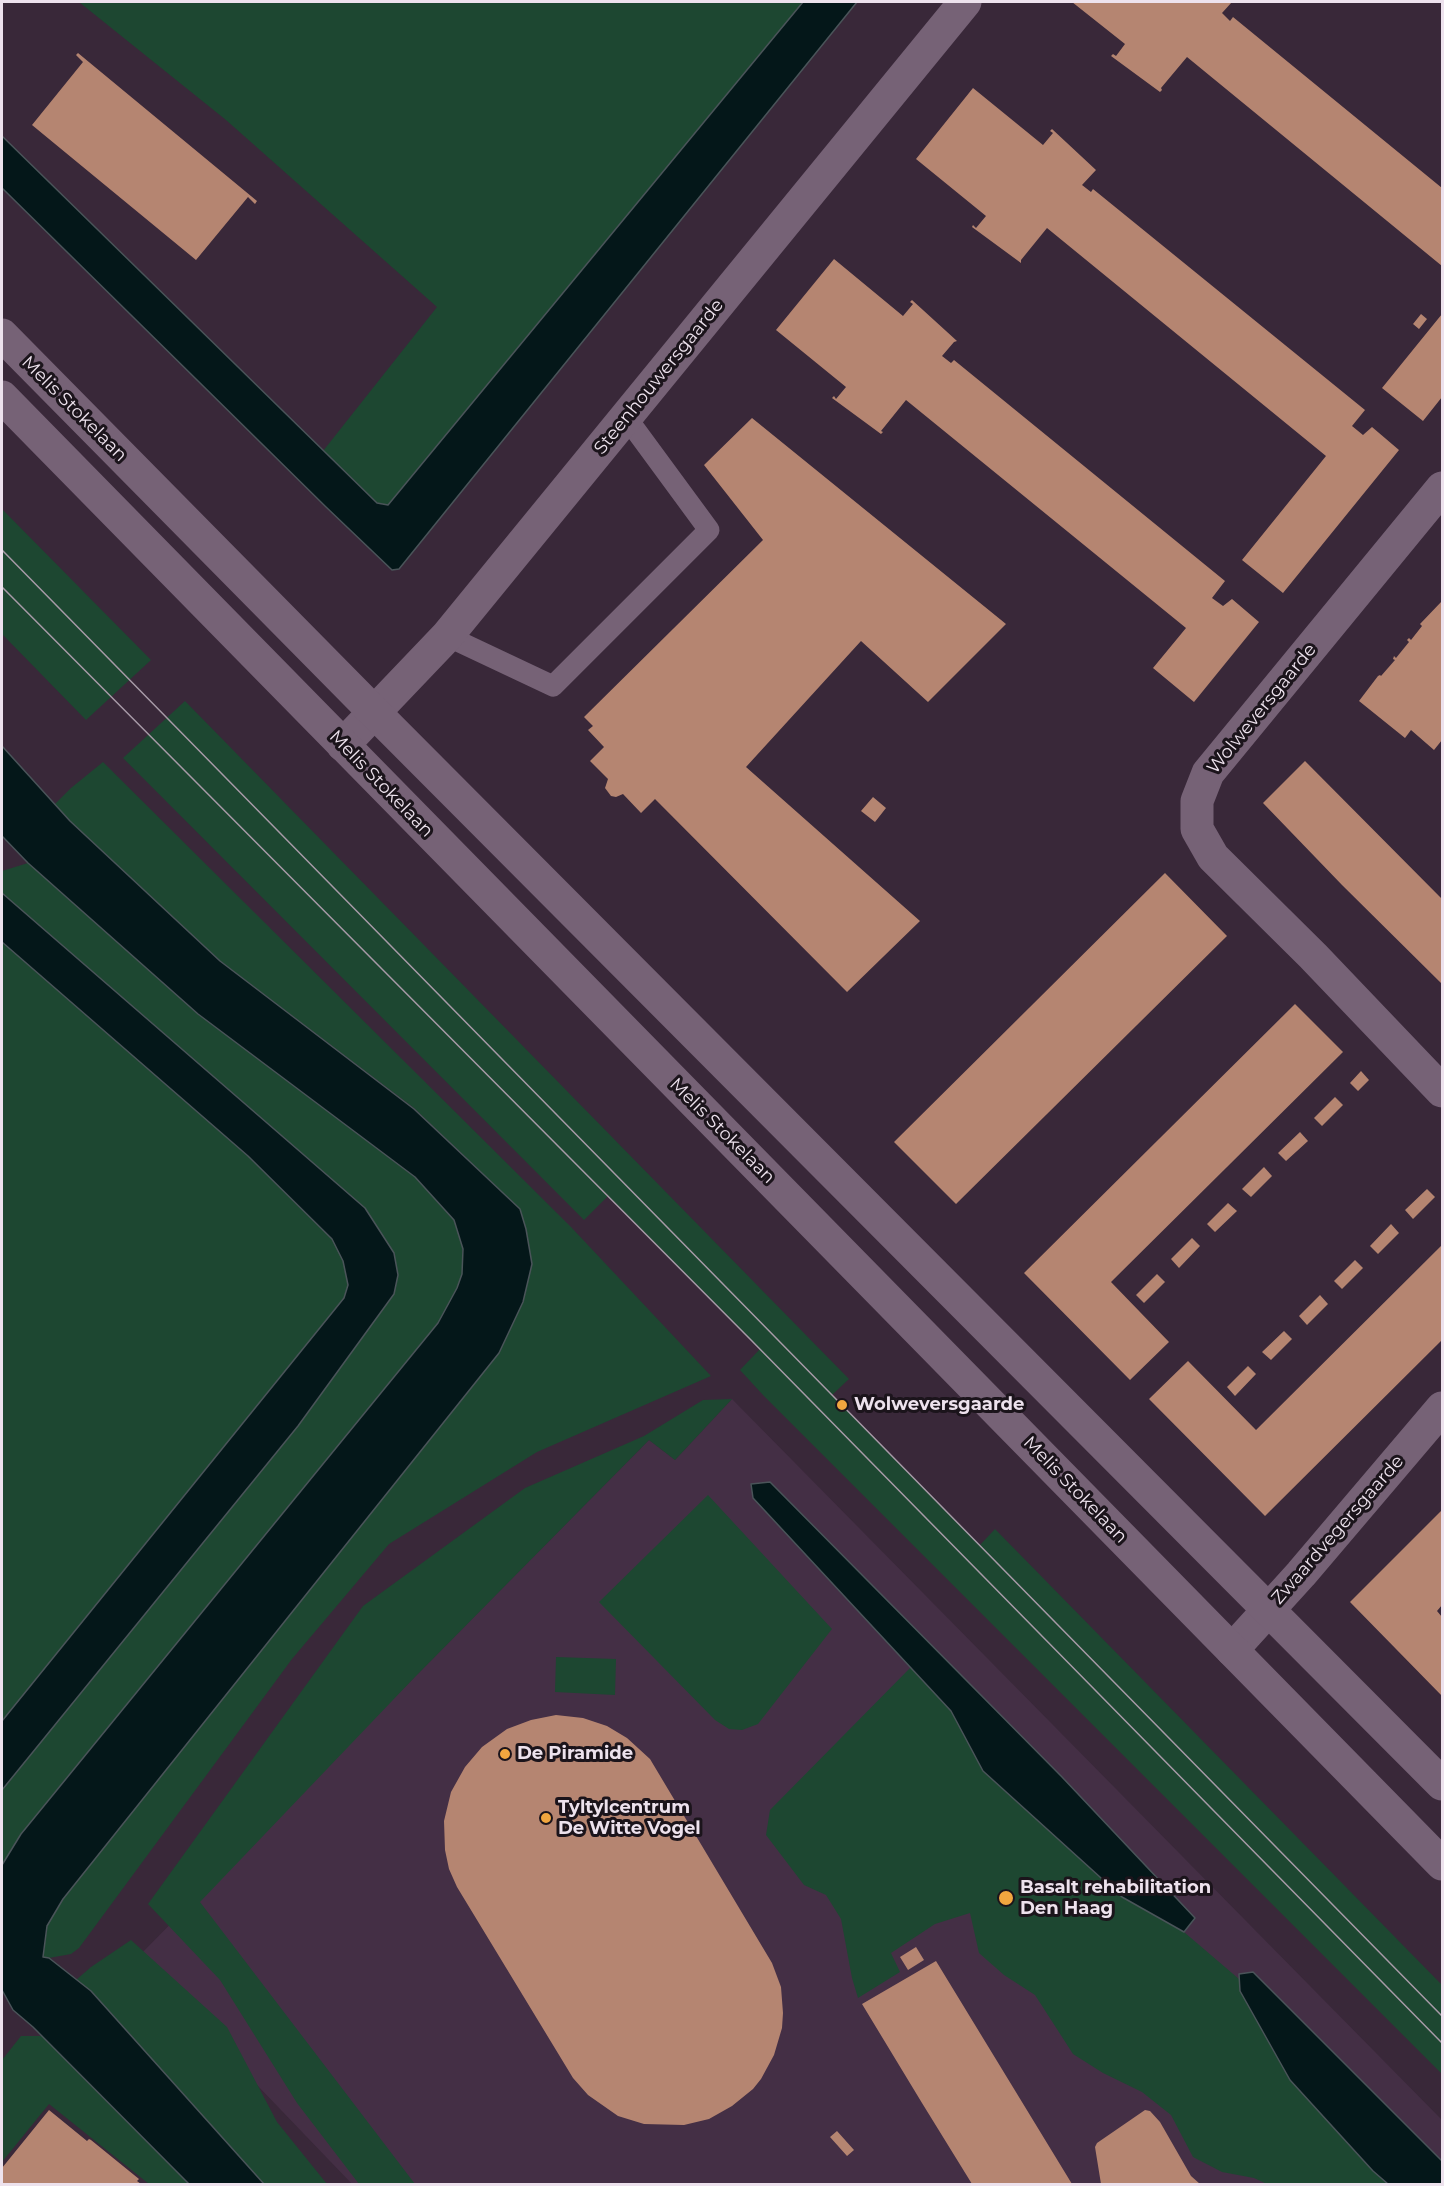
<!DOCTYPE html>
<style>
body{margin:0}
#map{position:relative;width:1444px;height:2186px;overflow:hidden;background:#392839;font-family:Montserrat,sans-serif}
canvas{display:block}
.frame{position:absolute;inset:0;border:3px solid #ede2ed;pointer-events:none}
</style>
<div id="map">
<canvas width="1444" height="2186"></canvas>
<div class="frame"></div>
</div>
<script>
const c = document.querySelector('canvas').getContext('2d');
c.lineJoin = 'round';
function fillPath(path, color) { c.fillStyle = color; c.fill(path, 'evenodd'); }
const toPath = rows => new Path2D(rows.map(r => 'M' + r).join(''));
function strokePath(path, color, width, dash) { c.strokeStyle = color; c.lineWidth = width; c.lineCap = dash ? 'butt' : 'round'; c.setLineDash(dash || []); c.stroke(path); }
function drawText(font, color, halo, rows, align = 'center') {
  c.font = font + ' Montserrat,sans-serif'; c.lineWidth = 6; c.setLineDash([]); c.textBaseline = 'middle'; c.strokeStyle = halo; c.fillStyle = color; for (const [text, x, y, turn = 0] of rows) {
    c.save(); c.translate(x, y); c.rotate((+turn || 0) * Math.PI / 180); c.textAlign = isNaN(turn) ? turn : align; if (halo) c.strokeText(text, 0, 0); c.fillText(text, 0, 0); c.restore();
  }
}
const built = toPath([
 [732,1399,1442,2120,1442,2184,352,2184,233,2060,126,1969,649,1440,675,1460]
]);
const green = toPath([
 [79,2,803,2,388,505,377,503,323,451,437,307,226,120],
 [2,509,151,660,86,720,2,634],
 [185,701,849,1379,832,1395,980,1545,995,1529,1442,1985,1442,2074,763,1395,740,1370,760,1349,608,1196,584,1220,123,758],
 [103,762,571,1227,711,1376,537,1452,389,1544,292,1659,79,1948,71,1954,49,1958,43,1957,47,1926,63,1899,532,1264,520,1209,414,1108,220,961,70,821,55,804,71,788],
 [28,863,198,1014,415,1177,454,1220,463,1249,462,1274,457,1288,438,1323,21,1834,2,1865,2,1790,298,1426,394,1294,365,1208,2,893,2,871],
 [2,942,248,1156,332,1239,343,1261,348,1285,344,1298,2,1721],
 [732,1399,675,1460,649,1440,413,1679,200,1902,415,2184,359,2184,297,2103,220,1980,148,1904,363,1606,525,1488,644,1436,703,1400],
 [708,1495,832,1629,758,1724,742,1730,729,1729,715,1720,599,1602],
 [556,1657,616,1659,615,1695,555,1692],
 [911,1667,952,1711,983,1771,1122,1897,1184,1932,1239,1979,1240,1991,1373,2171,1388,2184,1267,2184,1254,2178,1222,2172,1193,2157,1171,2115,1142,2092,1103,2073,1073,2054,1035,1995,1004,1975,979,1953,970,1913,935,1924,891,1953,900,1972,858,1998,852,1978,841,1919,826,1895,804,1885,766,1835,770,1810],
 [131,1940,227,2027,277,2122,327,2184,264,2184,91,1991,76,1980,91,1967],
 [21,2036,42,2036,189,2184,149,2184,49,2104,2,2162,2,2060]
]);
const water = toPath([
 [803,2,857,2,399,569,392,570,326,507,2,188,2,136,377,503,388,505,803,2],
 [2,746,70,821,220,961,414,1109,520,1209,526,1229,532,1264,523,1302,499,1353,63,1899,47,1926,43,1957,49,1958,91,1991,264,2184,189,2184,33,2027,13,2010,2,1990,2,1865,21,1834,438,1323,457,1288,462,1274,463,1249,454,1220,415,1177,198,1014,28,863,2,836,2,746],
 [2,893,365,1208,394,1253,398,1275,394,1294,298,1426,2,1790,2,1721,344,1298,348,1285,343,1261,332,1239,248,1156,2,942,2,893],
 [770,1482,1062,1777,1195,1918,1184,1932,1122,1897,983,1771,951,1711,753,1498,751,1484,770,1482],
 [1253,1972,1442,2161,1442,2184,1388,2184,1373,2171,1290,2080,1240,1991,1239,1974,1253,1972]
]);
const building = toPath([
 [1072,2,1232,2,1222,13,1230,21,1233,17,1442,188,1442,266,1187,57,1161,88,1162,90,1160,92,1111,56,1113,54,1116,56,1125,44],
 [78,53,257,201,255,204,248,197,196,260,32,125,83,62,76,55],
 [973,88,1043,145,1053,133,1050,131,1052,129,1096,170,1082,185,1091,192,1093,189,1365,410,1352,426,1363,435,1372,427,1399,450,1283,593,1242,560,1326,456,1047,228,1021,260,1021,263,972,227,973,225,976,228,986,216,916,159],
 [834,259,903,316,913,304,910,302,912,300,957,341,954,342,942,356,951,363,954,360,1225,581,1212,598,1223,606,1232,599,1259,622,1194,702,1153,668,1186,628,906,400,881,431,883,432,881,434,832,398,834,396,836,399,846,387,776,330],
 [1421,314,1427,319,1419,329,1413,324],
 [1442,314,1442,397,1423,421,1382,388],
 [752,418,1006,624,928,702,861,641,746,767,920,921,847,992,655,799,641,813,623,794,616,797,611,796,605,788,608,779,590,761,604,747,588,730,593,726,584,717,763,540,704,465],
 [1442,601,1442,740,1434,750,1411,730,1405,738,1359,701,1378,676,1380,675,1381,676,1395,660,1393,659,1394,656,1396,658,1409,642,1407,640,1409,638,1411,640,1422,626,1420,624],
 [1305,761,1442,899,1442,984,1342,885,1263,803],
 [873,797,886,808,875,822,861,811],
 [1165,873,1227,936,956,1204,894,1142],
 [1295,1004,1343,1052,1111,1282,1169,1342,1130,1380,1024,1273],
 [1361,1071,1369,1080,1358,1091,1350,1083],
 [1335,1097,1343,1105,1322,1126,1314,1118],
 [1300,1132,1308,1141,1286,1161,1278,1153],
 [1264,1167,1272,1176,1251,1197,1242,1189],
 [1427,1189,1435,1197,1413,1219,1405,1210],
 [1228,1203,1237,1211,1215,1232,1207,1224],
 [1391,1224,1399,1233,1378,1254,1370,1246],
 [1192,1238,1200,1246,1179,1268,1171,1259],
 [1442,1245,1442,1340,1265,1516,1149,1399,1188,1361,1256,1430],
 [1355,1260,1363,1268,1342,1289,1334,1281],
 [1157,1274,1165,1282,1144,1303,1136,1295],
 [1320,1295,1328,1304,1307,1325,1299,1316],
 [1284,1331,1292,1339,1271,1360,1262,1352],
 [1248,1366,1256,1374,1235,1396,1227,1387],
 [1442,1510,1442,1605,1437,1611,1442,1617,1442,1696,1350,1602],
 [556,1715,583,1718,607,1726,627,1738,650,1759,772,1963,781,1987,783,2013,782,2028,774,2055,761,2079,753,2089,732,2106,709,2119,684,2125,644,2124,618,2116,588,2095,573,2078,457,1887,449,1869,445,1850,444,1821,451,1792,465,1767,482,1747,507,1729,531,1720],
 [916,1947,924,1960,908,1970,900,1957],
 [936,1961,1072,2184,972,2184,922,2103,862,2004],
 [49,2110,87,2141,89,2139,91,2140,139,2179,137,2181,141,2184,2,2184,2,2168],
 [1145,2110,1150,2111,1160,2122,1191,2176,1200,2184,1101,2184,1095,2147,1097,2143],
 [837,2131,854,2150,847,2156,830,2137]
]);
const service = toPath([
 [447,636,553,686,709,530,626,417]
]);
const minor = toPath([
 [1442,488,1208,773,1197,801,1197,829,1213,857,1313,956,1442,1091],
 [343,745,447,636,965,2],
 [1232,1650,1301,1574,1442,1408]
]);
const tertiary = toPath([
 [2,335,374,712,1442,1784],
 [2,397,1442,1864]
]);
const tram = toPath([
 [2,550,1442,2016],
 [2,587,751,1340,1442,2043]
]);
const markers = [
 [842,1405,6,"#f1a63f"],
 [505,1754,6,"#f1a63f"],
 [546,1818,6,"#f1a63f"],
 [1006,1898,8,"#f1a63f"]
];
const streetNames = [
 ["Steenhouwersgaarde",659,377,-51],
 ["Melis Stokelaan",74,409,45],
 ["Wolweversgaarde",1262,709,-51],
 ["Melis Stokelaan",381,784,46],
 ["Melis Stokelaan",722,1131,45],
 ["Melis Stokelaan",1075,1490,46],
 ["Zwaardvegersgaarde",1338,1530,-49]
];
const poiNames = [
 ["Wolweversgaarde",854,1405],
 ["De Piramide",517,1754],
 ["Tyltylcentrum",558,1808],
 ["De Witte Vogel",558,1829],
 ["Basalt rehabilitation",1020,1888],
 ["Den Haag",1020,1909]
];
fillPath(built, '#442f45');
fillPath(green, '#1d4731');
fillPath(water, '#041719');
strokePath(water, '#4a5459', 1.5);
fillPath(building, '#b58571');
strokePath(service, '#766276', 21);
strokePath(minor, '#766276', 33);
strokePath(tertiary, '#766276', 33);
strokePath(tram, '#a79aa7', 1.5);
for (const [x, y, r, color] of markers) { const dot = new Path2D(); dot.arc(x, y, r, 0, 2 * Math.PI); c.fillStyle = color; c.fill(dot); strokePath(dot, '#1b141b', 2); }
drawText('18px', '#ede2ed', '#1b141b', streetNames);
drawText('bold 18px', '#ede2ed', '#1b141b', poiNames, 'left');
</script>
